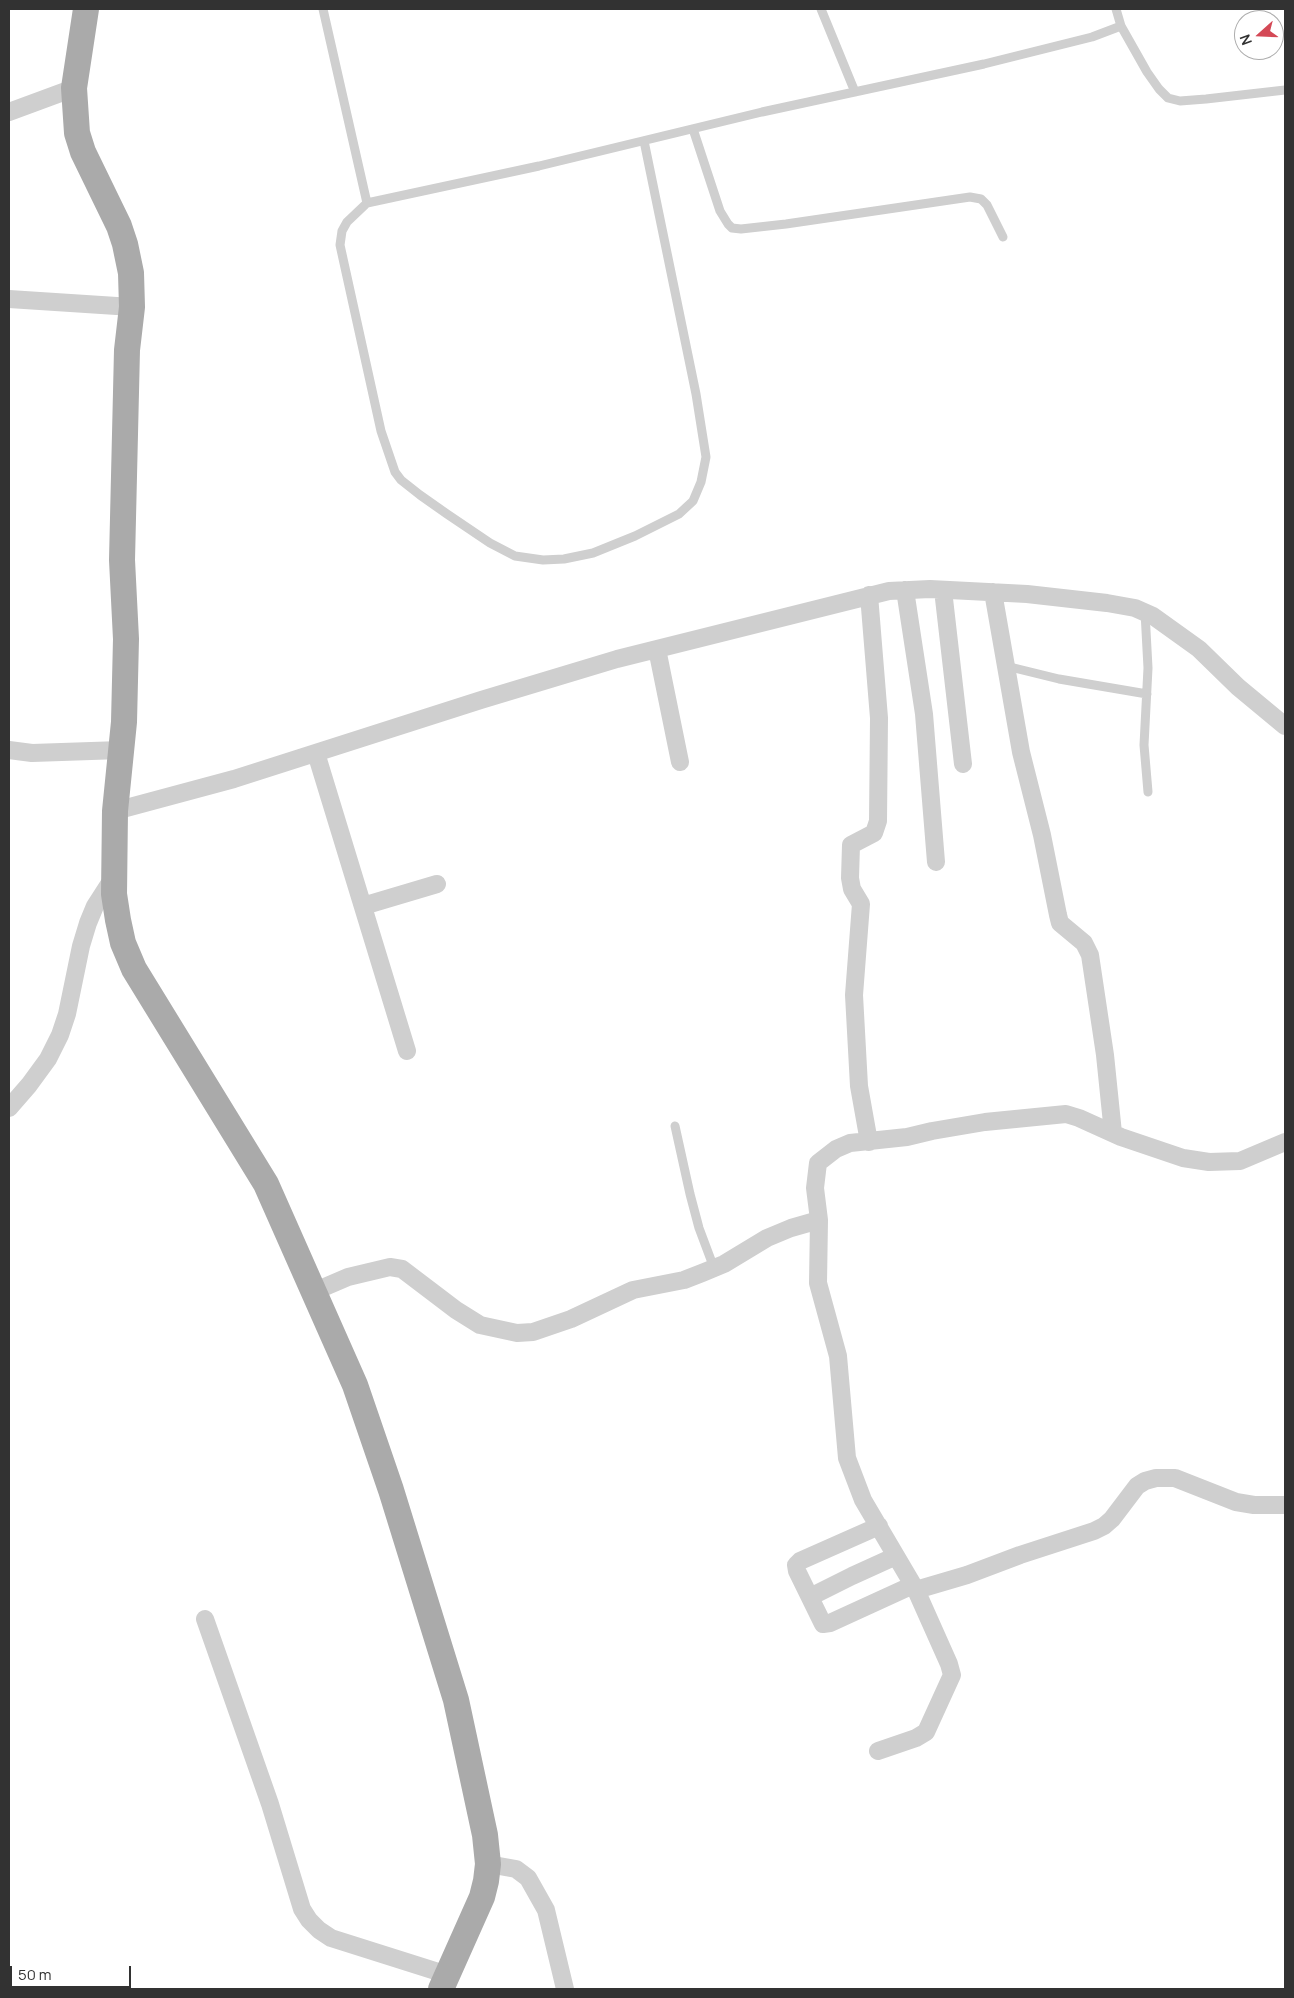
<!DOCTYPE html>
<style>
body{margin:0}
#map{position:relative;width:1294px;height:1998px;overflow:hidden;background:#fff;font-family:Manrope,sans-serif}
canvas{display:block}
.frame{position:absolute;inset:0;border:10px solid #323232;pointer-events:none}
.north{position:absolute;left:1234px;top:10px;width:50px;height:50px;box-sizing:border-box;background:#fff;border:1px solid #adadad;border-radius:50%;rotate:250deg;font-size:14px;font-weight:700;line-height:20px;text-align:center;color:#323232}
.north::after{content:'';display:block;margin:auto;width:18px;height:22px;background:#d44956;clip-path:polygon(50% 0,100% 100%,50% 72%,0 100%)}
.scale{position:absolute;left:10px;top:1966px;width:121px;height:22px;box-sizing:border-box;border:2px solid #323232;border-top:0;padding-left:6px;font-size:15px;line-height:18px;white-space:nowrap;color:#323232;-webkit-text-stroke:4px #fff;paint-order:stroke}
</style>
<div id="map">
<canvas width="1294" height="1998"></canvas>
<div class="frame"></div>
<div class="north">N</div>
<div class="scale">50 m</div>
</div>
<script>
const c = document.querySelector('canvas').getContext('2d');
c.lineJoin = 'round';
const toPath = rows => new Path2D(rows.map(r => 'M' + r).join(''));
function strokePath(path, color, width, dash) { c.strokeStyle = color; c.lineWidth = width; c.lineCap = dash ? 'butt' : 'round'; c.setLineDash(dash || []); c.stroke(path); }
const service = toPath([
 [323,9,367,203,539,166,762,112,984,64,1092,37,1121,26,1116,9],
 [821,9,855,92],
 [1121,26,1147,72,1159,89,1168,98,1180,101,1206,99,1285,90],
 [693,129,720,211,728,224,732,228,741,229,786,224,970,197,981,199,987,205,1003,237],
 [367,203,347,222,342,231,340,245,381,431,395,472,401,480,420,495,447,514,490,543,515,556,543,560,564,559,593,553,635,536,679,514,693,501,701,482,706,457,696,394,644,141],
 [1145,612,1148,668,1144,745,1148,792],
 [1006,666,1059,679,1147,694],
 [675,1126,690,1194,699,1228,714,1268]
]);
const minor = toPath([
 [9,112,74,88],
 [9,299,132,307],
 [905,590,924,714,936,862],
 [943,590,963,764],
 [993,592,1021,752,1042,835,1058,915,1060,923,1084,943,1090,955,1105,1055,1113,1133],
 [657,649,680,762],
 [9,750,32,753,121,750],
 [316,753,407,1051],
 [115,811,234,779,481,700,617,659,889,591,930,589,1027,594,1107,603,1135,608,1153,616,1199,649,1238,687,1285,726],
 [363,906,437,884],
 [9,1108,29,1085,48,1059,60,1035,67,1014,81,946,88,923,95,906,113,878],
 [869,1142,859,1086,854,995,861,904,852,889,850,878,851,845,874,833,878,821,879,718,869,595],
 [819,1220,818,1283,838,1356,847,1458,863,1500,916,1590,967,1575,1020,1555,1094,1531,1104,1526,1112,1519,1137,1486,1145,1481,1156,1478,1175,1478,1236,1502,1254,1505,1285,1505],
 [313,1292,348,1277,390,1267,402,1269,456,1310,480,1325,517,1333,533,1332,571,1319,633,1290,684,1280,702,1273,724,1264,767,1238,791,1228,819,1220,815,1188,818,1163,836,1149,850,1143,907,1137,932,1131,985,1122,1066,1114,1079,1118,1121,1137,1183,1158,1209,1162,1240,1161,1285,1142],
 [879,1526,800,1561,796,1565,797,1571,822,1622,823,1624,830,1623,913,1585],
 [810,1597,852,1576,896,1556],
 [205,1619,270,1804,302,1909,309,1920,319,1930,331,1938,448,1975],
 [878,1751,916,1738,926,1732,952,1675,949,1664,916,1590],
 [488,1864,516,1869,528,1878,546,1910,565,1989]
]);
const primary = toPath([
 [86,9,74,88,77,133,83,152,119,226,125,244,131,273,132,307,127,350,122,560,126,639,124,722,115,811,114,894,118,920,123,943,134,969,266,1184,355,1385,391,1490,456,1700,485,1835,488,1864,486,1881,482,1897,441,1989]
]);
strokePath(service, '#cfcfcf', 9);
strokePath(minor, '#cfcfcf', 18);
strokePath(primary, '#aaa', 26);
</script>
